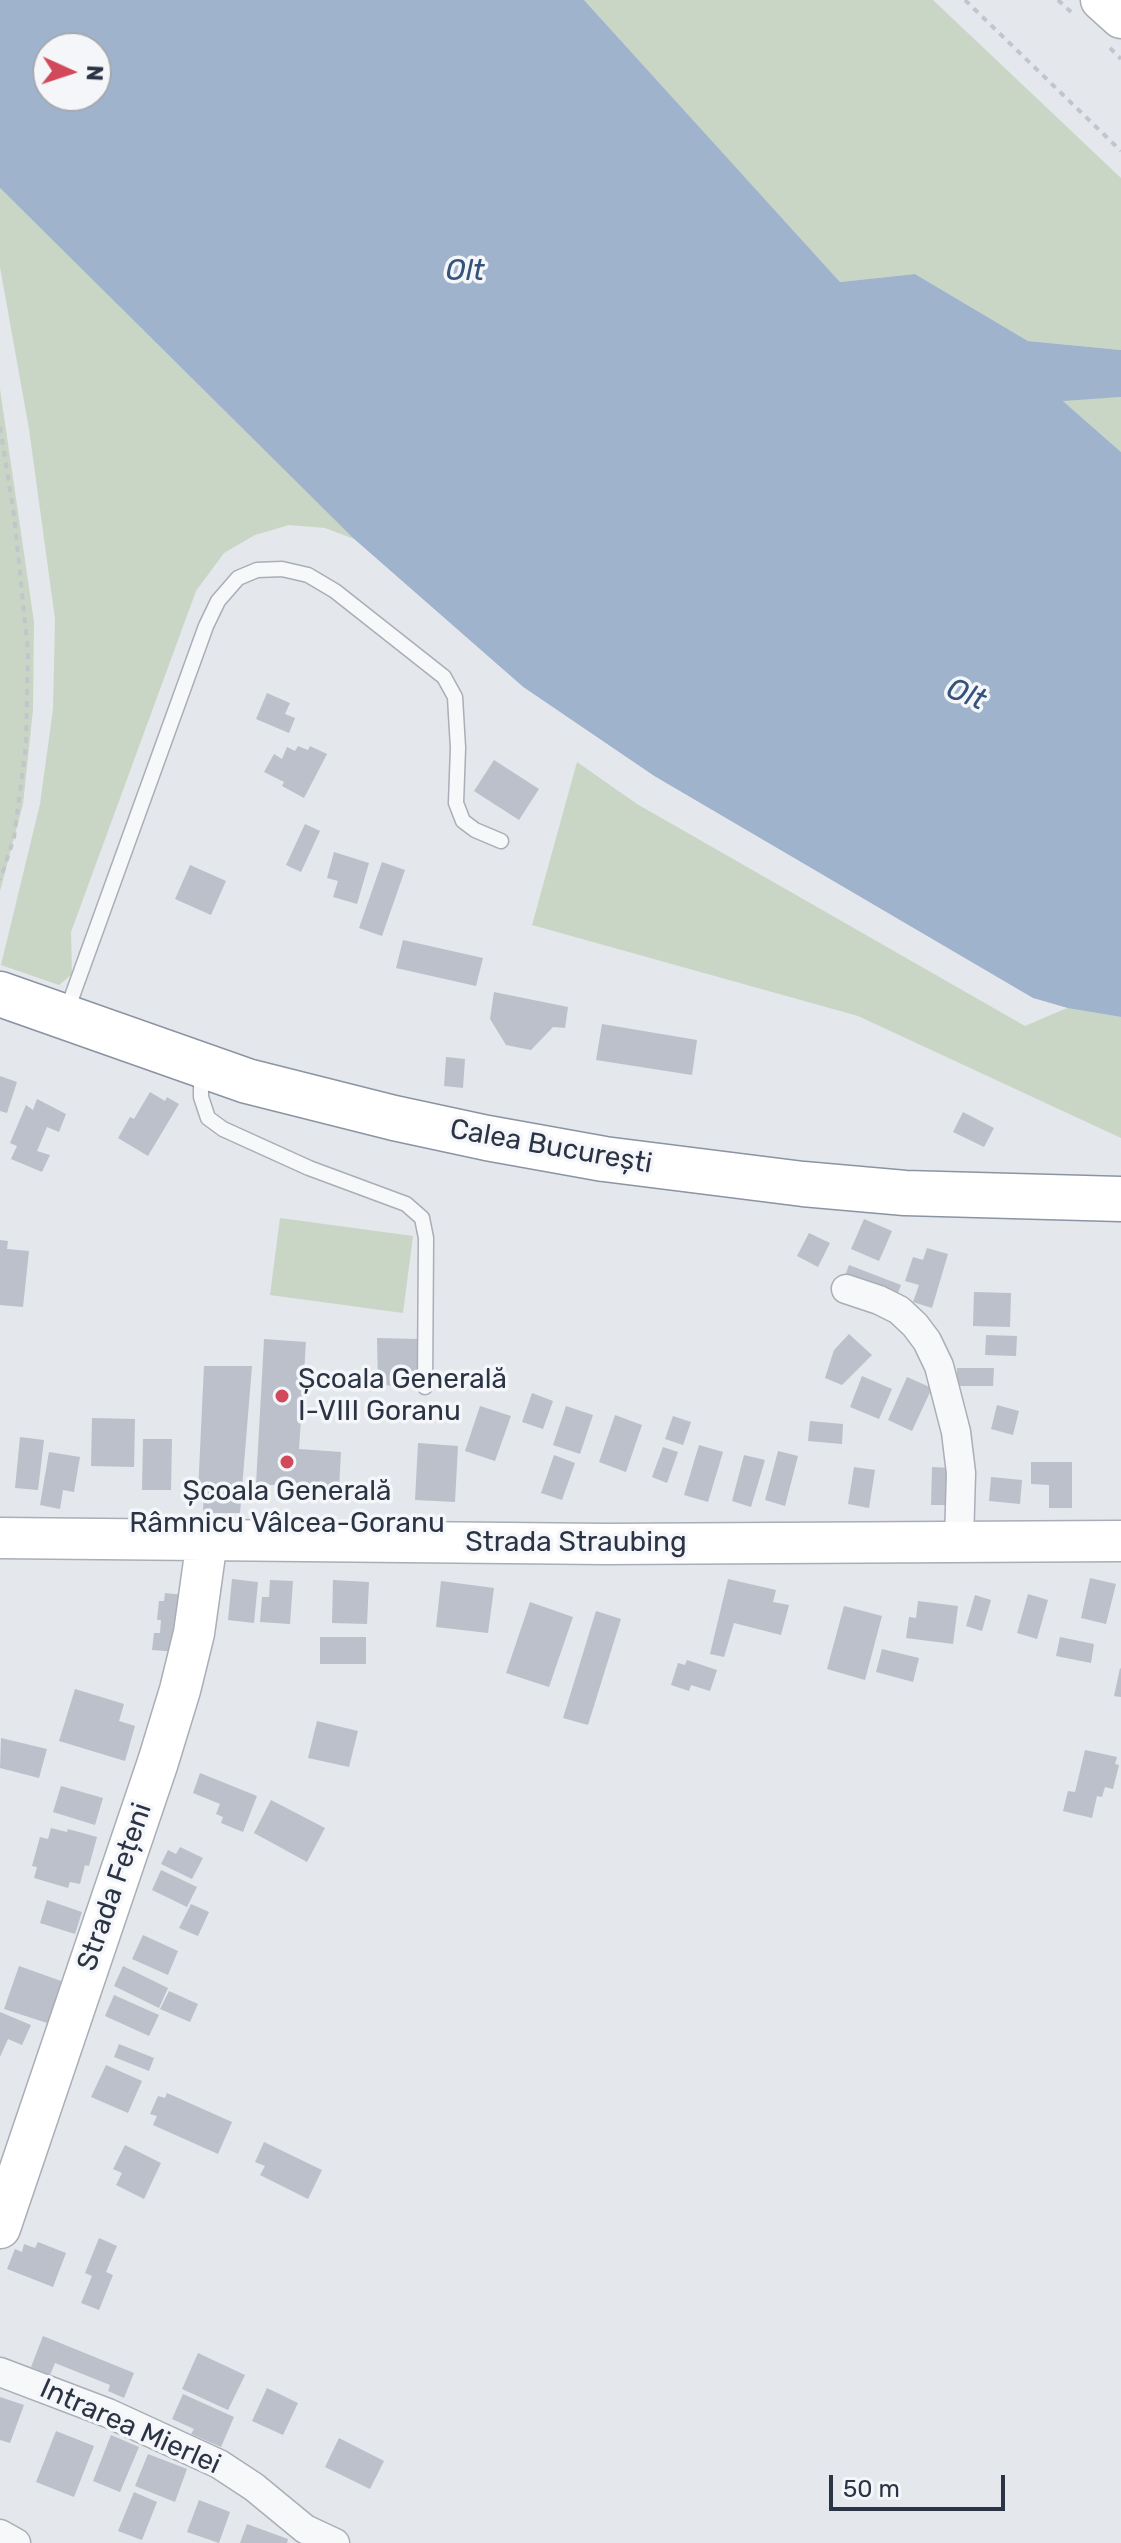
<!DOCTYPE html>
<meta charset="utf-8">
<style>
body{margin:0}
#map{position:relative;width:1121px;height:2543px;overflow:hidden;background:#e4e7ec;font-family:Rubik,sans-serif}
canvas{display:block}
.north{position:absolute;left:32px;top:32px;width:80px;height:80px;box-sizing:border-box;background:#f4f6f9;border:2px solid #a4a8b1;border-radius:50%;rotate:93deg;font-size:22px;font-weight:700;line-height:32px;text-align:center;color:#2b3445}
.north::after{content:'';display:block;margin:auto;width:28px;height:36px;background:#d1495b;clip-path:polygon(50% 0,100% 100%,50% 72%,0 100%)}
.scale{position:absolute;left:829px;top:2475px;width:176px;height:36px;box-sizing:border-box;border:4px solid #2b3445;border-top:0;padding-left:10px;font-size:24px;line-height:28px;white-space:nowrap;color:#2b3445;-webkit-text-stroke:6px #f4f6f9;paint-order:stroke}
</style>
<div id="map">
<canvas width="1121" height="2543"></canvas>
<div class="north">N</div>
<div class="scale">50 m</div>
</div>
<script>
const c = document.querySelector('canvas').getContext('2d');
c.lineJoin = 'round';
function fillPath(path, color) { c.fillStyle = color; c.fill(path, 'evenodd'); }
const toPath = rows => new Path2D(rows.map(r => 'M' + r).join(''));
function strokePath(path, color, width, dash) { c.strokeStyle = color; c.lineWidth = width; c.lineCap = dash ? 'butt' : 'round'; c.setLineDash(dash || []); c.stroke(path); }
function drawText(font, color, halo, rows, align = 'center') {
  c.font = font + ' Rubik,sans-serif'; c.lineWidth = 7; c.setLineDash([]); c.textBaseline = 'middle'; c.strokeStyle = halo; c.fillStyle = color; for (const [text, x, y, turn = 0] of rows) {
    c.save(); c.translate(x, y); c.rotate((+turn || 0) * Math.PI / 180); c.textAlign = isNaN(turn) ? turn : align; if (halo) c.strokeText(text, 0, 0); c.fillText(text, 0, 0); c.restore();
  }
}
const green = toPath([
 [584,0,933,0,1121,178,1121,350,1028,341,915,274,840,282],
 [0,188,354,539,325,528,289,525,255,535,224,553,196,591,71,932,72,974,59,985,1,965,40,804,53,709,55,619,29,429,0,267],
 [0,389,34,622,33,710,23,804,0,891],
 [1121,397,1121,452,1062,400],
 [577,762,637,804,1025,1026,1067,1008,1121,1017,1121,1138,858,1016,532,925],
 [280,1218,413,1236,403,1313,270,1295]
]);
const water = toPath([
 [0,0,584,0,840,282,915,274,1028,341,1121,350,1121,397,1063,401,1121,452,1121,1017,1067,1008,1033,998,654,776,523,687,354,539,0,188],
 [48,48,96,48,96,96,48,96]
]);
const pier = toPath([
 [344,536,354,539,523,687,654,776,1032,998,1067,1008,1061,1010,1031,1002,651,779,520,690]
]);
const building = toPath([
 [267,693,290,703,285,714,295,718,289,733,256,719],
 [298,746,308,750,310,746,327,754,304,798,282,786,284,782,264,772,274,754,282,759,287,747,295,751],
 [494,760,539,789,519,820,474,791],
 [305,824,320,831,301,872,286,865],
 [334,852,369,863,357,904,333,897,338,881,327,878],
 [382,862,405,870,382,936,359,928],
 [190,865,226,881,211,915,175,899],
 [403,940,483,958,476,986,396,968],
 [494,992,568,1007,565,1028,553,1027,531,1050,506,1045,490,1019],
 [602,1024,697,1040,692,1075,596,1060],
 [446,1057,465,1059,463,1088,444,1086],
 [0,1076,17,1082,7,1113,0,1111],
 [150,1092,165,1101,167,1097,179,1104,148,1156,118,1138,130,1117,134,1119],
 [37,1099,66,1114,59,1132,47,1127,37,1151,50,1155,42,1172,11,1159,17,1146,10,1143,26,1105,33,1110],
 [963,1112,994,1128,984,1147,953,1132],
 [864,1219,892,1231,879,1261,851,1249],
 [809,1233,830,1243,818,1267,797,1256],
 [0,1240,8,1241,7,1249,29,1251,23,1307,0,1305],
 [927,1248,948,1254,932,1308,913,1302,919,1285,905,1281,913,1257,923,1260],
 [849,1265,901,1285,895,1301,843,1281],
 [974,1292,1011,1293,1010,1327,973,1326],
 [849,1334,872,1355,842,1385,825,1378,834,1350],
 [986,1335,1017,1336,1016,1356,985,1355],
 [377,1338,419,1339,416,1385,393,1386,378,1384],
 [264,1339,306,1342,299,1449,341,1452,339,1489,256,1484],
 [204,1366,252,1366,240,1513,203,1513,204,1491,198,1492],
 [957,1368,994,1368,993,1386,957,1386],
 [862,1376,892,1389,879,1419,850,1407],
 [907,1377,932,1388,912,1431,888,1420],
 [532,1393,553,1401,543,1429,522,1422],
 [997,1405,1019,1411,1013,1435,991,1429],
 [480,1406,511,1416,495,1461,465,1451],
 [566,1406,593,1415,580,1454,553,1445],
 [615,1415,642,1425,626,1472,599,1462],
 [673,1416,691,1422,683,1445,665,1439],
 [92,1418,135,1419,134,1467,91,1466],
 [810,1421,843,1424,842,1444,808,1441],
 [20,1437,44,1440,38,1490,15,1488],
 [143,1439,172,1439,171,1490,142,1490],
 [418,1443,458,1446,455,1502,415,1500],
 [699,1445,723,1452,708,1502,684,1495],
 [663,1447,678,1452,667,1483,652,1477],
 [778,1451,798,1456,785,1506,765,1500],
 [49,1452,80,1457,74,1492,63,1490,60,1509,40,1505],
 [554,1455,575,1463,562,1500,541,1493],
 [744,1455,765,1460,751,1507,732,1501],
 [1031,1462,1072,1462,1072,1508,1049,1508,1049,1485,1031,1484],
 [854,1467,875,1470,869,1508,848,1504],
 [932,1467,952,1468,951,1505,931,1505],
 [991,1477,1022,1480,1020,1504,989,1501],
 [1090,1578,1116,1584,1106,1624,1081,1618],
 [232,1579,258,1582,254,1623,228,1620],
 [728,1579,776,1590,773,1602,789,1605,781,1635,734,1623,724,1657,710,1654],
 [270,1580,293,1581,290,1624,260,1622,262,1597,269,1597],
 [333,1580,369,1582,367,1624,332,1623],
 [441,1581,494,1588,488,1633,436,1627],
 [165,1593,184,1595,179,1652,152,1650,154,1633,160,1633,161,1620,157,1620,159,1601,164,1601],
 [1028,1594,1048,1600,1037,1639,1017,1633],
 [975,1595,991,1600,982,1631,966,1626],
 [918,1601,958,1606,953,1644,906,1638,909,1617,916,1618],
 [530,1602,573,1617,549,1687,506,1673],
 [844,1606,882,1616,865,1680,827,1669],
 [596,1611,621,1619,588,1725,563,1718],
 [320,1637,366,1637,366,1664,320,1664],
 [1060,1637,1094,1644,1091,1663,1056,1656],
 [882,1649,919,1658,913,1682,876,1672],
 [687,1660,717,1670,710,1691,691,1685,689,1691,671,1685,678,1663,685,1665],
 [1120,1668,1121,1669,1121,1697,1114,1696],
 [75,1689,124,1704,119,1721,135,1726,125,1761,59,1741],
 [317,1721,358,1731,349,1767,308,1758],
 [1,1738,47,1749,39,1778,0,1768],
 [1085,1750,1117,1757,1115,1764,1119,1765,1113,1789,1105,1787,1102,1797,1097,1796,1092,1818,1063,1811,1068,1791,1075,1792],
 [200,1773,257,1796,243,1832,221,1823,223,1817,216,1814,220,1804,193,1793],
 [61,1786,103,1798,95,1825,53,1812],
 [271,1800,325,1828,307,1862,254,1833],
 [51,1828,67,1832,68,1829,97,1837,89,1866,85,1865,80,1884,70,1882,68,1888,34,1878,37,1867,32,1866,40,1837,48,1839],
 [180,1847,203,1858,192,1879,161,1864,168,1850,176,1854],
 [161,1870,197,1887,187,1907,152,1890],
 [47,1900,82,1912,75,1934,40,1923],
 [191,1904,209,1912,198,1936,179,1928],
 [143,1935,178,1951,168,1975,132,1959],
 [19,1966,64,1982,50,2024,4,2009],
 [123,1966,168,1988,159,2008,114,1986],
 [169,1991,198,2004,190,2022,160,2009],
 [114,1995,159,2015,149,2036,105,2016],
 [0,2012,31,2025,22,2045,8,2039,0,2057],
 [119,2044,154,2058,149,2071,114,2057],
 [106,2065,142,2081,128,2113,91,2097],
 [167,2093,232,2122,218,2154,153,2125,157,2116,150,2114,158,2096,165,2098],
 [264,2142,322,2170,308,2199,260,2175,265,2166,255,2162],
 [125,2145,161,2163,144,2199,116,2185,122,2173,113,2169],
 [99,2238,117,2246,106,2272,113,2275,99,2310,81,2303,92,2276,85,2273],
 [38,2242,66,2253,53,2287,7,2269,15,2249,22,2252,24,2244,35,2248],
 [43,2336,134,2373,124,2398,108,2391,110,2385,55,2363,50,2375,31,2367],
 [198,2353,245,2375,228,2410,182,2389],
 [267,2388,298,2403,283,2435,252,2421],
 [183,2394,234,2417,221,2447,191,2434,194,2429,172,2419],
 [0,2397,24,2405,10,2443,0,2440],
 [56,2431,94,2446,74,2497,36,2482],
 [111,2435,139,2447,120,2492,93,2481],
 [339,2438,384,2461,370,2489,325,2467],
 [148,2454,187,2469,175,2502,135,2486],
 [134,2492,157,2502,142,2540,118,2531],
 [199,2500,230,2512,219,2543,187,2532],
 [247,2524,288,2539,287,2543,240,2543]
]);
const path = toPath([
 [965,0,1121,151],
 [1058,0,1071,12],
 [1110,48,1121,59],
 [0,427,14,515,28,651,26,745,14,838,0,880]
]);
const lane = toPath([
 [66,1013,206,626,218,601,238,578,257,570,282,569,308,575,335,591,444,677,455,697,458,748,456,803,463,821,475,830,501,841],
 [201,1070,201,1097,208,1118,223,1129,309,1168,406,1204,422,1218,426,1238,425,1387]
]);
const street = toPath([
 [846,1289,879,1300,899,1310,915,1325,927,1341,939,1366,956,1432,961,1473,959,1541],
 [0,2372,108,2413,219,2464,254,2487,305,2529,335,2543],
 [0,2534,16,2543]
]);
const secondary = toPath([
 [1101,0,1121,18],
 [0,1538,607,1544,1121,1541],
 [0,2228,158,1762,180,1690,194,1633,207,1540]
]);
const highway = toPath([
 [0,994,247,1081,394,1118,487,1138,604,1159,803,1184,905,1193,1121,1199]
]);
const markers = [
 [282,1396,8,"#d1495b"],
 [287,1462,8,"#d1495b"]
];
const streetNames = [
 ["Calea București",551,1147,10],
 ["Strada Straubing",576,1543],
 ["Strada Fețeni",115,1887,-71],
 ["Intrarea Mierlei",130,2427,24]
];
const poiNames = [
 ["Școala Generală",298,1380],
 ["I-VIII Goranu",298,1412],
 ["Școala Generală",287,1492,"center"],
 ["Râmnicu Vâlcea-Goranu",287,1524,"center"]
];
const waterNames = [
 ["Olt",465,271],
 ["Olt",966,695,22]
];
fillPath(green, '#c9d6c5');
fillPath(water, '#9fb4cc');
fillPath(pier, '#e4e7ec');
fillPath(building, '#bbc0ca');
strokePath(lane, '#a9aeb7', 17);
strokePath(street, '#a9aeb7', 31);
strokePath(secondary, '#a9aeb7', 43);
strokePath(highway, '#8b94a3', 47);
strokePath(path, '#c2c5cb', 4, [6, 6]);
strokePath(lane, '#f7f8fa', 14);
strokePath(street, '#f7f8fa', 28);
strokePath(secondary, '#fff', 40);
strokePath(highway, '#fff', 44);
for (const [x, y, r, color] of markers) { const dot = new Path2D(); dot.arc(x, y, r, 0, 2 * Math.PI); c.fillStyle = color; c.fill(dot); strokePath(dot, '#f4f6f9', 3); }
drawText('28px', '#2b3445', '#f4f6f9', streetNames);
drawText('28px', '#2b3445', '#f4f6f9', poiNames, 'left');
drawText('italic 30px', '#34527a', '#f4f6f9', waterNames);
</script>
